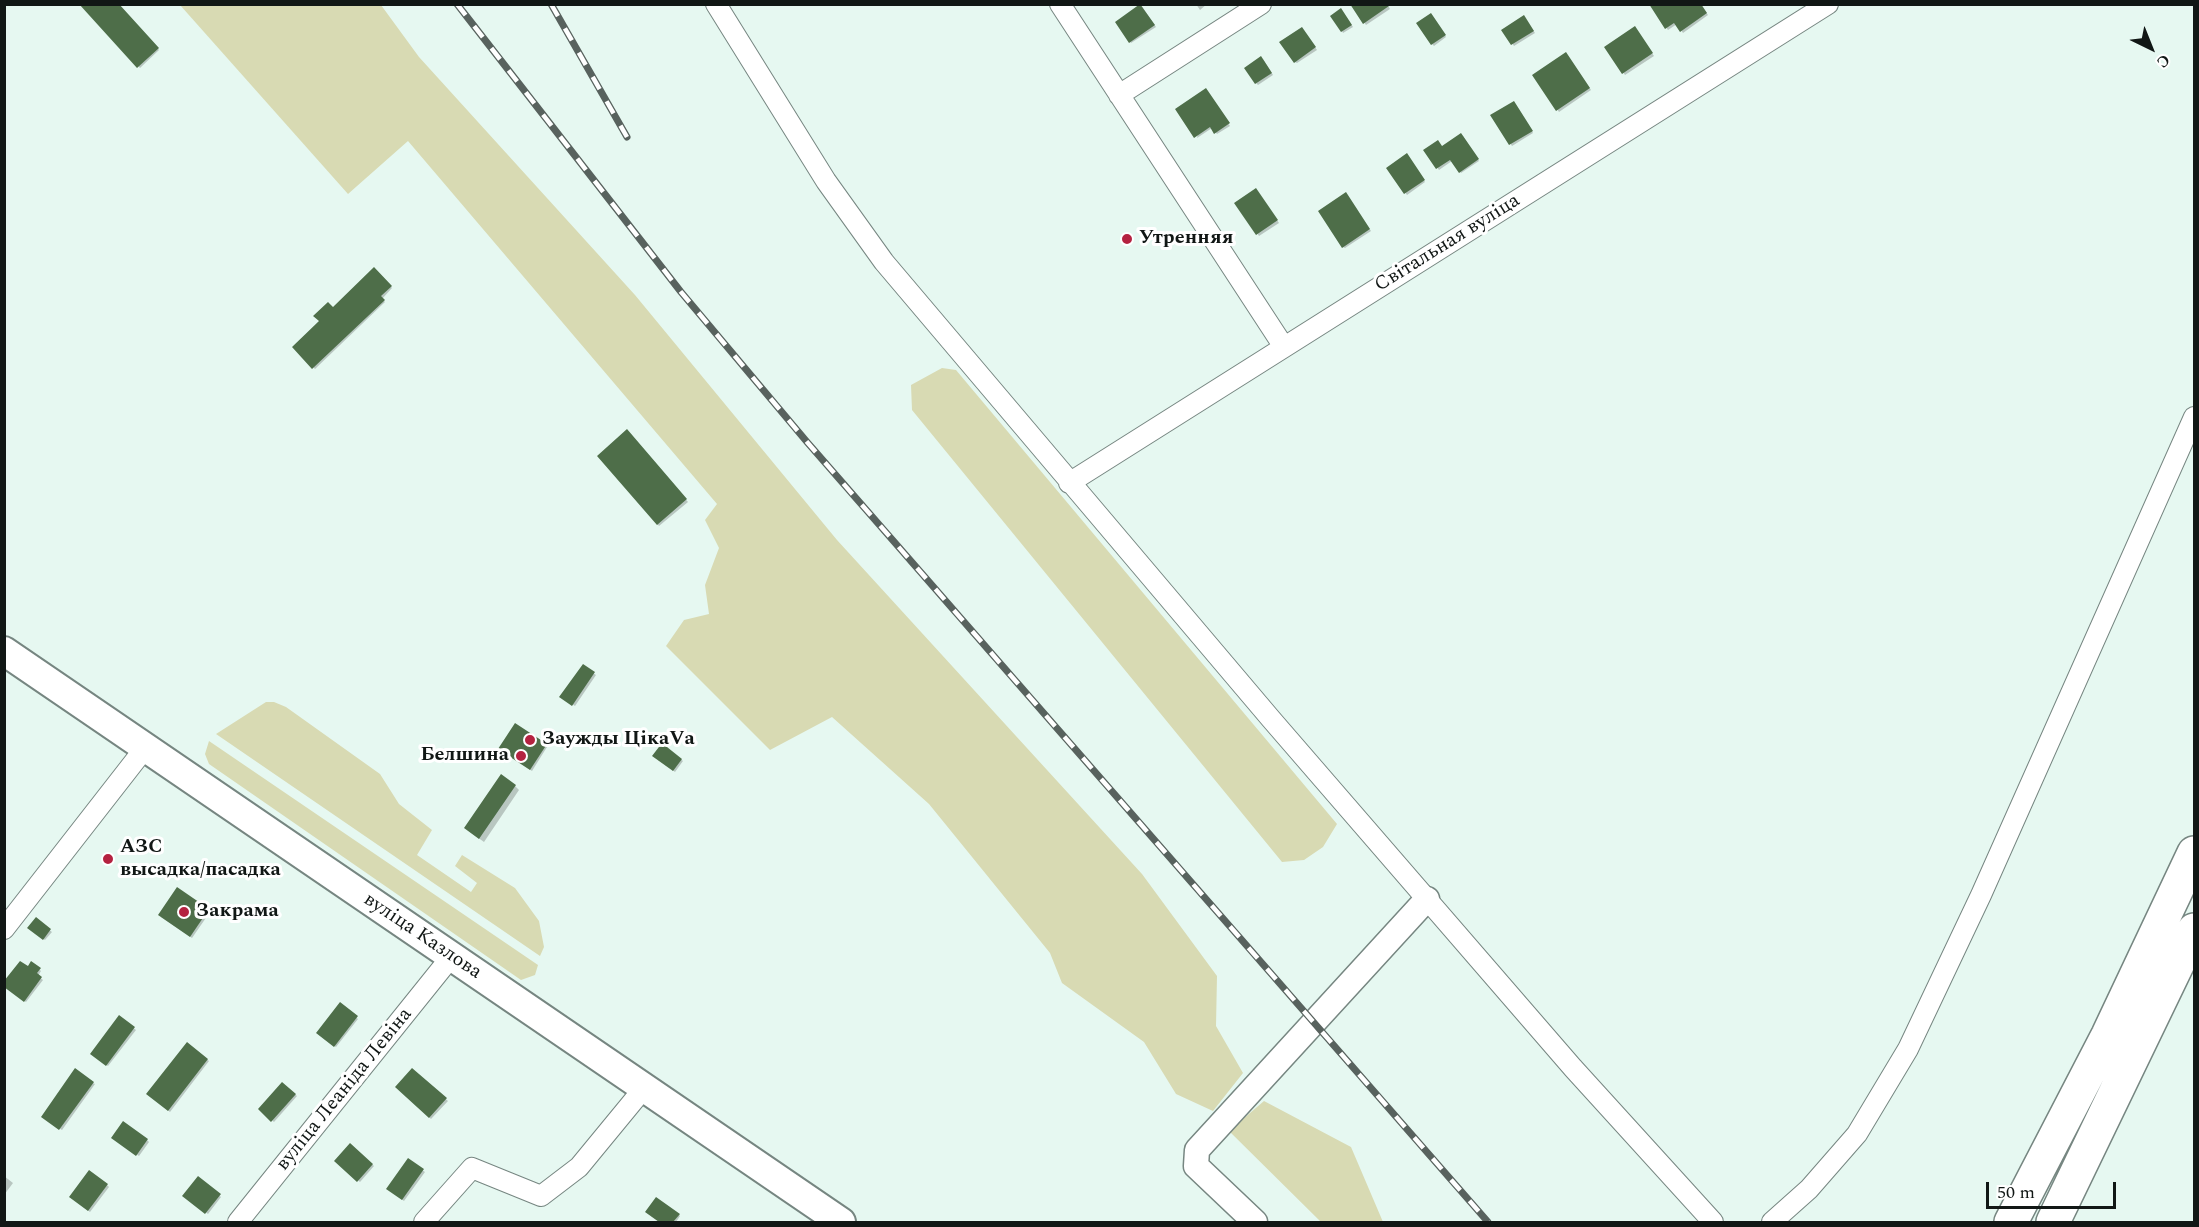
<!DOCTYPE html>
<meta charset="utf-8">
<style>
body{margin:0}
#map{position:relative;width:2199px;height:1227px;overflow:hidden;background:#e6f8f1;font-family:Spectral,serif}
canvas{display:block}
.frame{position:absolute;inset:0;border:6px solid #111715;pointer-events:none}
.north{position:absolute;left:2121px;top:18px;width:60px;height:60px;-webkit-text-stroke:4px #fff;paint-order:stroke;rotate:137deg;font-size:16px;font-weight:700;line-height:24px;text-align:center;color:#111715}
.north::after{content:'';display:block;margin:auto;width:21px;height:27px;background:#111715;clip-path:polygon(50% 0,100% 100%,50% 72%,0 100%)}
.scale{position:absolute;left:1986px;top:1182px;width:130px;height:27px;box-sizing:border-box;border:3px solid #111715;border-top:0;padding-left:8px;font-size:18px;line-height:21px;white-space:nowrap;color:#111715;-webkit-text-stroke:4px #fff;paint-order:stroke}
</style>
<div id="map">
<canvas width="2199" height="1227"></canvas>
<div class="frame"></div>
<div class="north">С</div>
<div class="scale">50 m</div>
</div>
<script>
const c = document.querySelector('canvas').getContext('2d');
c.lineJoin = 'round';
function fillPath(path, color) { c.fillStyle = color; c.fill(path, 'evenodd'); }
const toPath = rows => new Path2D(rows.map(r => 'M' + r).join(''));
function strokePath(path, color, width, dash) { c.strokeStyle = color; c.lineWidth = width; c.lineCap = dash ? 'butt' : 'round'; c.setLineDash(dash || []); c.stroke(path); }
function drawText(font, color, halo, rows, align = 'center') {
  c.font = font + ' Spectral,serif'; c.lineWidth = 6; c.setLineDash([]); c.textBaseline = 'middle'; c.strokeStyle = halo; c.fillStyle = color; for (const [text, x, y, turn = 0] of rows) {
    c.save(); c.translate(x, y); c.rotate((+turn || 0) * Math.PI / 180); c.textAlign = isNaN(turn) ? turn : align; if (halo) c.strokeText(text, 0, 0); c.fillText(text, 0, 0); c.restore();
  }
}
const green = toPath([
 [180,5,381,5,419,57,635,295,837,540,1142,874,1217,976,1216,1026,1243,1073,1213,1111,1176,1094,1144,1042,1062,983,1050,953,929,804,832,717,770,750,666,646,684,620,709,614,705,585,719,548,705,520,717,504,408,141,348,194],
 [942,368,956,370,1337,824,1323,847,1304,860,1282,862,912,410,911,385],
 [266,702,274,702,286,707,380,774,399,804,432,830,417,855,471,892,477,883,455,866,462,855,515,888,539,921,544,947,540,956,216,734],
 [209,741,538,965,535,975,521,980,209,764,205,754],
 [1264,1101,1351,1147,1383,1222,1321,1222,1229,1131]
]);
const shadow = toPath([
 [81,4,117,4,159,50,140,68],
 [1196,4,1207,4,1200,10],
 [1351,4,1387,4,1390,9,1366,25],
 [1650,4,1700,4,1708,15,1683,33,1677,24,1668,30],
 [1141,5,1156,27,1131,43,1117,22],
 [1343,12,1353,27,1343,33,1342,31],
 [1433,17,1446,37,1434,46,1432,44],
 [1525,18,1535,33,1514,46,1503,30],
 [1303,30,1317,50,1297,63,1295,62],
 [1636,30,1654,56,1625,75,1606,47],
 [1568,56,1591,90,1559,112,1534,75],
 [1263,59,1273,75,1258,85,1256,83],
 [1207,92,1230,126,1217,134,1212,128,1197,138],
 [1515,104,1533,133,1512,146,1492,116],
 [1463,136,1479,161,1461,173,1452,161,1439,170,1425,150,1442,147],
 [1408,157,1425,182,1407,195,1388,168],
 [1257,191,1279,223,1259,236,1236,203],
 [1347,196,1371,231,1345,248,1343,247],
 [374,269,392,288,382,299,385,302,315,369,294,347],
 [627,431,688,502,659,526,599,456],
 [583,666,596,675,575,706,563,698],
 [546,745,547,747,532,771,502,751],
 [662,745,683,761,675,772,654,755],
 [515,786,519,790,484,842,470,832],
 [177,889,210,912,192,938,161,917],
 [36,920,52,932,45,940,29,928],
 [32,963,41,971,38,976,43,980,26,1002,4,986],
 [340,1004,358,1019,336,1047,318,1033],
 [120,1017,136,1030,108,1066,92,1054],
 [187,1044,209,1061,170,1112,148,1094],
 [413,1070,448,1101,431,1119,397,1086],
 [93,1083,95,1084,62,1130,44,1118],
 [282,1084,297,1096,274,1122,260,1109],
 [115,1140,147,1140,149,1142,139,1156],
 [350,1145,374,1166,360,1182,336,1161],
 [408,1160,425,1172,404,1201,389,1190],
 [4,1176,13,1183,4,1195],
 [198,1178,221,1197,208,1214,184,1196],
 [107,1185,109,1187,90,1212,72,1198],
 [649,1214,679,1215,680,1216,676,1222,661,1222]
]);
const building = toPath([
 [79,4,119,4,159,48,137,68],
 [1140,4,1155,25,1129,43,1115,22],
 [1350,4,1388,4,1389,6,1363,24],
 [1649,4,1701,4,1707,13,1680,32,1674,23,1665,29],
 [1341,8,1352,25,1341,32,1330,16],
 [1431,13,1446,35,1431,45,1416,23],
 [1524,15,1534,31,1511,45,1501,30],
 [1635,26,1653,53,1622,74,1604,47],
 [1302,27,1316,47,1294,63,1279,42],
 [1566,52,1590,88,1556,111,1532,75],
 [1261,56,1272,73,1255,84,1244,68],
 [1206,88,1230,123,1214,134,1210,127,1194,138,1175,109],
 [1514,101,1533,131,1509,145,1490,115],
 [1461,133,1479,159,1459,173,1450,160,1436,169,1423,150,1438,140,1442,146],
 [1407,153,1425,180,1404,194,1386,168],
 [1256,188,1278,220,1256,235,1234,203],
 [1346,192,1370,229,1342,248,1318,211],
 [374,267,392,286,381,296,385,300,312,369,292,347,319,321,313,316,328,302,333,307],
 [627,429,687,499,657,525,597,456],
 [583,664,595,672,572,706,559,697],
 [515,723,547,744,530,770,498,749],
 [662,743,682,759,673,771,652,756],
 [501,774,516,785,479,839,464,828],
 [177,887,209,909,190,937,158,915],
 [36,917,51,929,43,940,27,928],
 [20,961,28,966,31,961,41,968,37,973,42,977,24,1002,4,987,4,981],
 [340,1002,358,1016,334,1047,316,1033],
 [119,1015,135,1027,106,1066,90,1054],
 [187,1042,208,1059,168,1111,146,1094],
 [75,1068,94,1082,59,1130,41,1117],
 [412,1068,447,1098,429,1118,395,1087],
 [282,1082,296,1094,271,1122,258,1109],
 [123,1121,148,1139,136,1156,111,1138],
 [350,1143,373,1164,357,1182,334,1161],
 [408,1158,424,1169,402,1200,386,1189],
 [89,1170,108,1184,88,1211,69,1197],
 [198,1176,221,1194,205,1214,182,1196],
 [656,1197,680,1214,673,1222,659,1222,645,1212]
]);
const minor = toPath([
 [716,4,826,181,884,262,1271,719,1573,1068,1713,1222],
 [1060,4,1284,347],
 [1119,95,1261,4],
 [1069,483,1828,4],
 [4,929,145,748],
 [238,1222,451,957],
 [424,1222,472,1168,541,1196,579,1167,644,1088],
 [1772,1222,1809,1189,1857,1134,1908,1049,1981,895,2194,417]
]);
const tertiary = toPath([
 [1255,1222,1196,1166,1197,1150,1427,899]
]);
const secondary = toPath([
 [4,651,841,1222]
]);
const trunk = toPath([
 [2011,1222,2108,1035,2194,853],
 [2053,1222,2194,930]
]);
const rail = toPath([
 [457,4,681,292,807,442,1488,1222],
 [551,4,627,137]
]);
const markers = [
 [1127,239,6,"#b42240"],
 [530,740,6,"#b42240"],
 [521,756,6,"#b42240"],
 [108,859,6,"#b42240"],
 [184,912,6,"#b42240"]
];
const poiNames = [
 ["Утренняя",1139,239],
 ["Заужды ЦікаVа",542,740],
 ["Белшина",509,756,"right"],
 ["АЗС",120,848],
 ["высадка/пасадка",120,871],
 ["Закрама",196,912]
];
const streetNames = [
 ["Світальная вуліца",1448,244,-32],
 ["вуліца Казлова",422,937,34],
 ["вуліца Леаніда Левіна",345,1090,-51]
];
fillPath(green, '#d8dab3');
fillPath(shadow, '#0003');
fillPath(building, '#4e6e49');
strokePath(minor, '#768681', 22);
strokePath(tertiary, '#768681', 27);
strokePath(secondary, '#768681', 32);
strokePath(trunk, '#768681', 36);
strokePath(minor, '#fff', 20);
strokePath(tertiary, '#fff', 24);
strokePath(secondary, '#fff', 28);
strokePath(trunk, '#fff', 33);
strokePath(rail, '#58625e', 7);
strokePath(rail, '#fff', 4.5, [14]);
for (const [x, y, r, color] of markers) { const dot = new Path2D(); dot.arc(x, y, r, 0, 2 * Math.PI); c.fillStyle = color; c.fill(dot); strokePath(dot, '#fff', 2); }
drawText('bold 20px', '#111715', '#fff', poiNames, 'left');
drawText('20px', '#111715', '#fff', streetNames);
</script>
